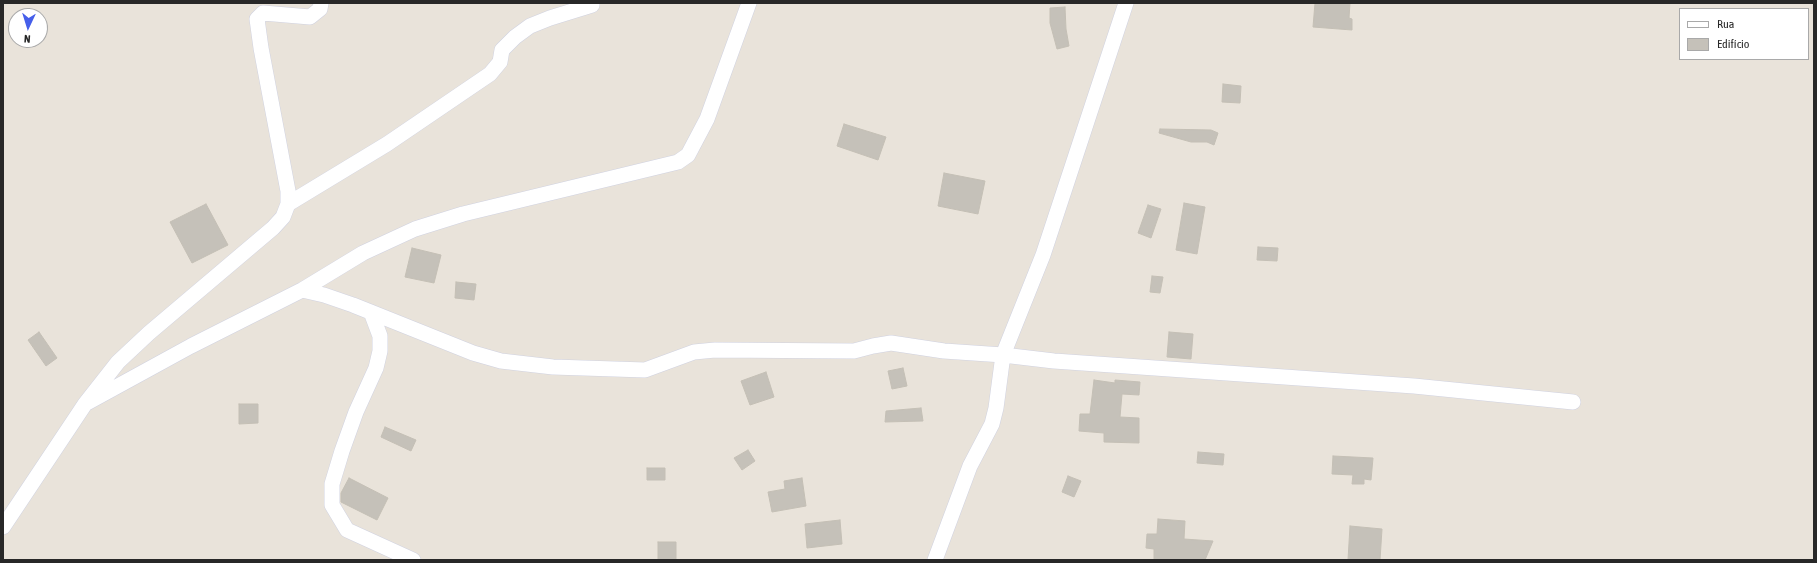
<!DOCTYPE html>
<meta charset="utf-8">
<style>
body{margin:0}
#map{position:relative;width:1817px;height:563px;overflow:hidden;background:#e9e3da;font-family:"Asap Condensed",sans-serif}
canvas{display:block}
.frame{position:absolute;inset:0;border:4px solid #282828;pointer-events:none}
.legend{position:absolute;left:1679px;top:8px;width:130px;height:52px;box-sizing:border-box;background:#fff;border:1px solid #a9a9a9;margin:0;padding:5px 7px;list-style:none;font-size:12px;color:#282828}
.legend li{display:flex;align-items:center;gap:8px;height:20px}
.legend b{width:20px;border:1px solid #a9a9a9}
.north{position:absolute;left:8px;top:8px;width:40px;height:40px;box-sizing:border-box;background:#fff;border:1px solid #a9a9a9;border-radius:50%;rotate:184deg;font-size:11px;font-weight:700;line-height:16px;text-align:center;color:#282828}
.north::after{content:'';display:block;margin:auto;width:14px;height:18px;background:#465fea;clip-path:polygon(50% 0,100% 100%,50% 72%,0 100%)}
</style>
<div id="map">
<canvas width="1817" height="563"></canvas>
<div class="frame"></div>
<ul class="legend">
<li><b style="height:5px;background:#fff"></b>Rua</li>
<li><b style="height:11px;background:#c5c1b9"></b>Edifício</li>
</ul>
<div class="north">N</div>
</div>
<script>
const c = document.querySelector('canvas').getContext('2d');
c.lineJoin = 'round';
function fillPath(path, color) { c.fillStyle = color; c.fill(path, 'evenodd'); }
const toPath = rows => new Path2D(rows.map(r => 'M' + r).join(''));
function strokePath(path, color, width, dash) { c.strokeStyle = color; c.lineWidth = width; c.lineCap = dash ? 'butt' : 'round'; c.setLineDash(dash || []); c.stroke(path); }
const building = toPath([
 [1315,3,1350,3,1349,18,1352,19,1352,30,1313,27,1315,3],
 [1065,7,1066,29,1069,46,1057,49,1050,23,1050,8,1065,7],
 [1223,84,1241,86,1240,103,1222,102,1223,84],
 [844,124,886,137,878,160,837,146,844,124],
 [1160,129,1211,130,1218,133,1214,145,1207,142,1191,142,1159,133,1160,129],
 [944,173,985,181,978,214,938,206,944,173],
 [1184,203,1205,207,1197,254,1176,250,1184,203],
 [206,204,228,245,192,263,170,222,206,204],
 [1148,205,1161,209,1151,238,1138,233,1148,205],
 [1258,247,1278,248,1277,261,1257,260,1258,247],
 [412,248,441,255,434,283,405,277,412,248],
 [1152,276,1163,277,1160,293,1150,292,1152,276],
 [456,282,476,284,474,300,455,298,456,282],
 [39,332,57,358,46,366,28,340,39,332],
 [1169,332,1193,334,1191,359,1167,357,1169,332],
 [903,368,907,386,892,389,888,371,903,368],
 [766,372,774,397,750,405,741,381,766,372],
 [1094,380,1115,383,1115,380,1140,382,1139,395,1122,394,1120,417,1139,418,1139,443,1104,442,1104,433,1079,431,1080,414,1090,414,1094,380],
 [239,404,258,404,258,423,239,424,239,404],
 [921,408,923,421,885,422,886,411,921,408],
 [385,427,416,440,411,451,381,437,385,427],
 [748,450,755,461,742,470,734,458,748,450],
 [1198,452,1224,454,1223,465,1197,463,1198,452],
 [1333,456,1373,458,1371,480,1364,479,1364,484,1352,484,1353,475,1332,474,1333,456],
 [647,468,665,468,665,480,647,480,647,468],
 [1068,476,1081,481,1074,497,1062,492,1068,476],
 [349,478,388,498,377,520,341,502,341,493,349,478],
 [802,478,806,506,772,512,768,492,785,489,784,481,802,478],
 [1158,519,1185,521,1184,539,1213,541,1205,560,1154,560,1154,549,1146,548,1147,534,1157,534,1158,519],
 [840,520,842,544,807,548,805,524,840,520],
 [1350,526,1382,529,1380,560,1348,560,1350,526],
 [658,542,676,542,676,560,658,560,658,542]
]);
const street = toPath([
 [288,204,387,144,490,74,500,62,502,50,515,37,530,26,550,18,592,5],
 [302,290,324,295,353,305,473,353,501,361,553,367,645,370,694,352,715,350,854,351,873,346,891,343,944,351,1003,355,1054,361,1414,386,1573,402],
 [371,312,380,336,380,351,376,368,356,412,342,451,332,484,332,505,347,530,413,560],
 [85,404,191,346,302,290,363,253,415,229,463,214,678,162,688,155,707,119,749,3],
 [3,527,85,404,118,362,149,333,273,228,283,217,288,204,288,191,261,48,257,19,263,13,310,17,320,9,321,3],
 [935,560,970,466,992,424,996,408,1003,355,1043,255,1126,3]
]);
fillPath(building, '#c5c1b9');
strokePath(building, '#c4bfb5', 1);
strokePath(street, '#d0d2e0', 16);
strokePath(street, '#fff', 15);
</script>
